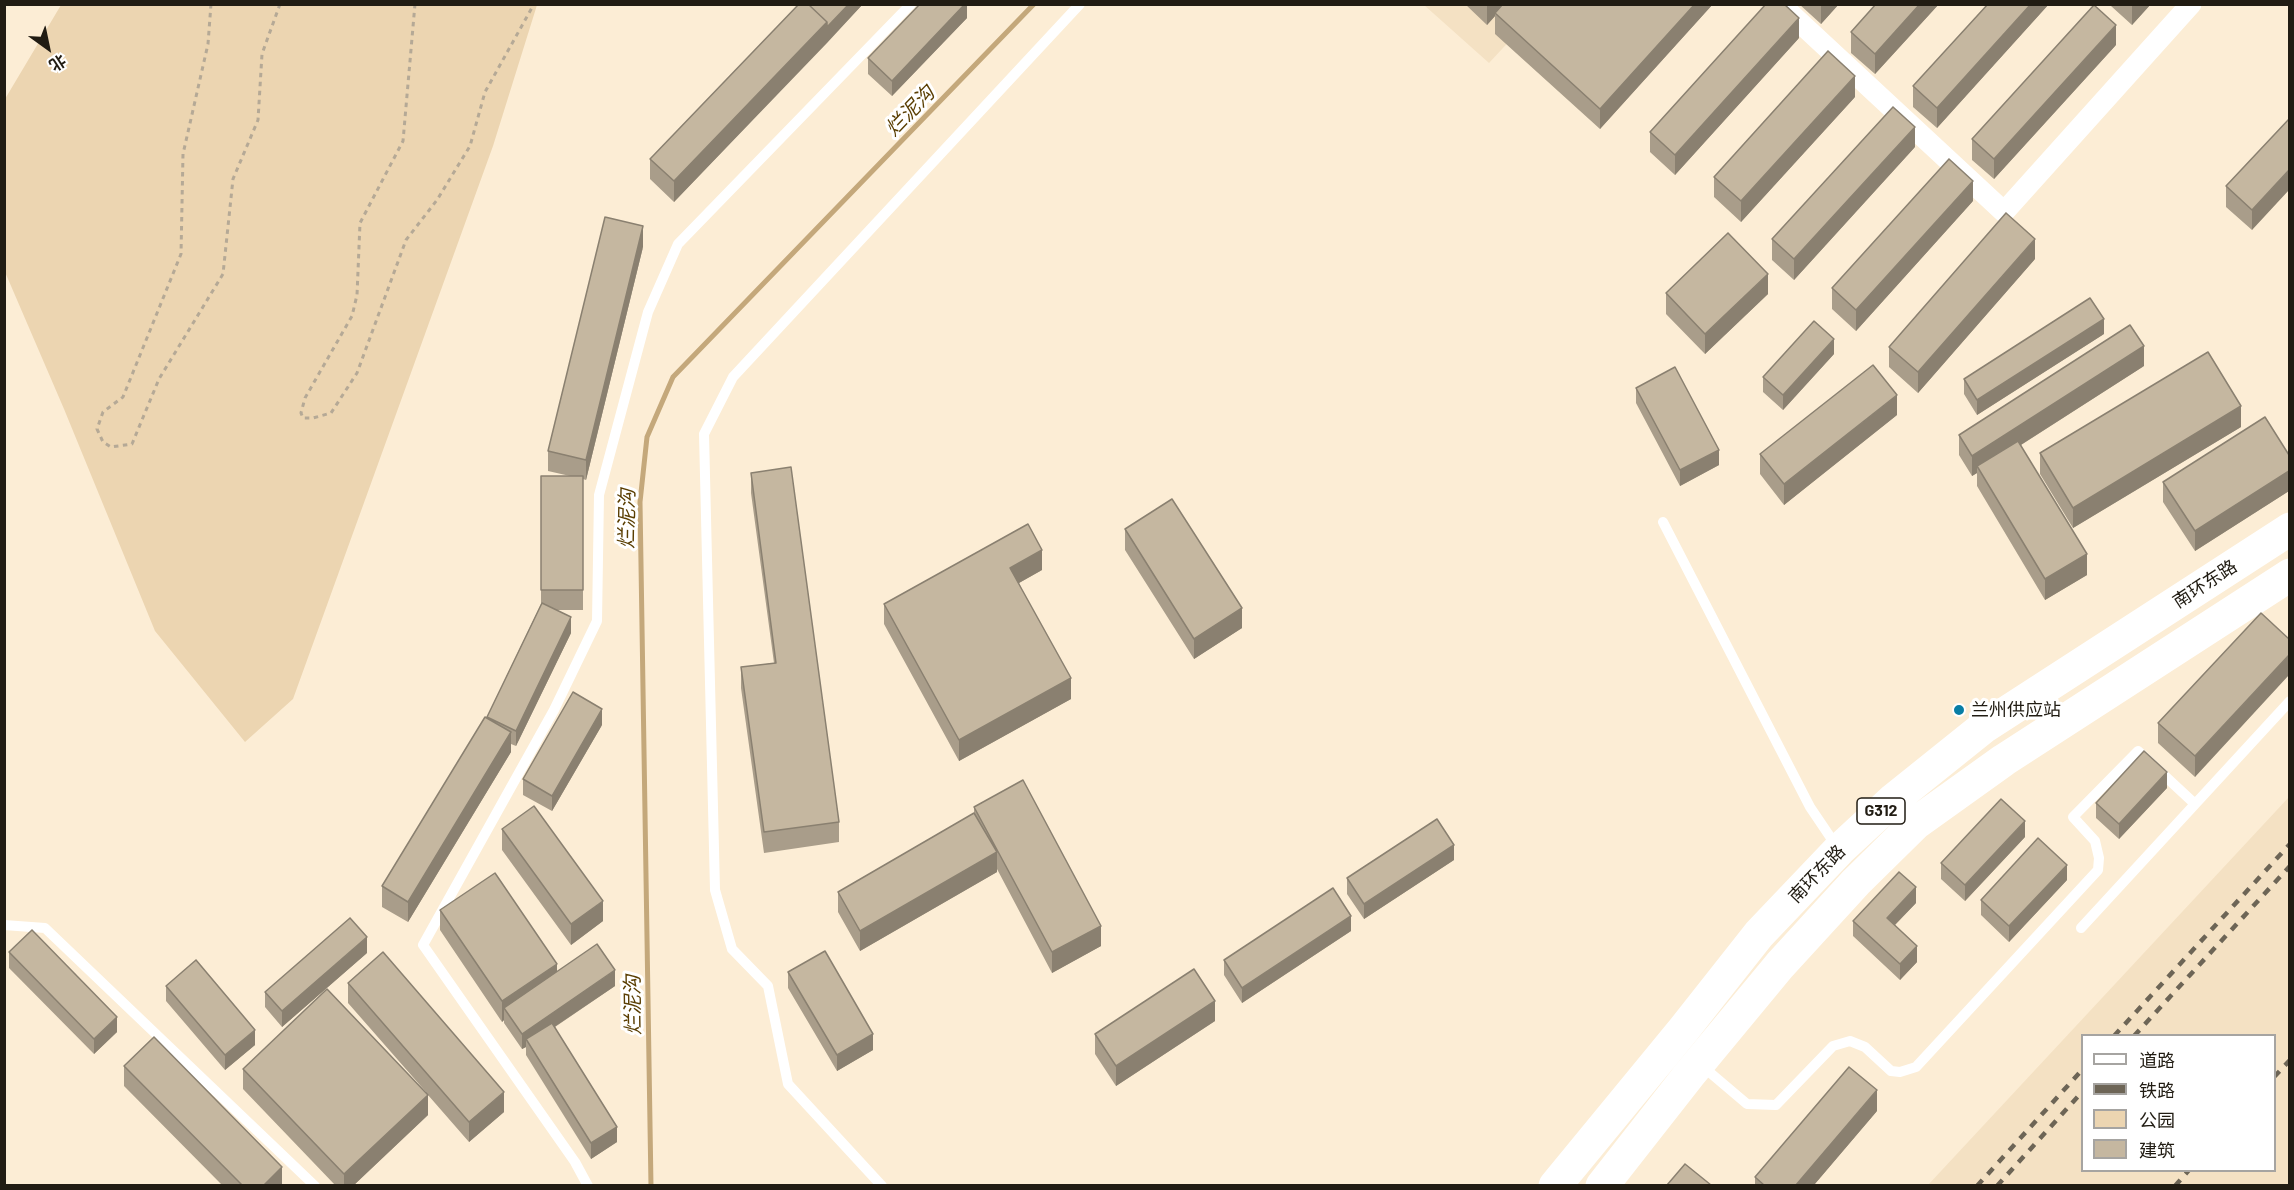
<!DOCTYPE html>
<meta charset="utf-8">
<style>
body{margin:0}
#map{position:relative;width:2294px;height:1190px;overflow:hidden;background:#fcedd5;font-family:Barlow,"Noto Sans SC",sans-serif}
canvas{display:block}
.frame{position:absolute;inset:0;border:6px solid #211c13;pointer-events:none}
.legend{position:absolute;left:2081px;top:1034px;width:195px;height:138px;box-sizing:border-box;background:#fff;border:2px solid #a6a4a1;margin:0;padding:8px 10px;list-style:none;font-size:18px;color:#211c13}
.legend li{display:flex;align-items:center;gap:12px;height:30px}
.legend b{width:30px;border:2px solid #a6a4a1}
.north{position:absolute;left:18px;top:18px;width:60px;height:60px;-webkit-text-stroke:4px #fff;paint-order:stroke;rotate:147deg;font-size:16px;font-weight:700;line-height:24px;text-align:center;color:#211c13}
.north::after{content:'';display:block;margin:auto;width:21px;height:27px;background:#211c13;clip-path:polygon(50% 0,100% 100%,50% 72%,0 100%)}
</style>
<div id="map">
<canvas width="2294" height="1190"></canvas>
<div class="frame"></div>
<ul class="legend">
<li><b style="height:8px;background:#fff"></b>道路</li>
<li><b style="height:8px;background:#6d6556"></b>铁路</li>
<li><b style="height:16px;background:#ecd5b1"></b>公园</li>
<li><b style="height:16px;background:#c5b7a0"></b>建筑</li>
</ul>
<div class="north">北</div>
</div>
<script>
const c = document.querySelector('canvas').getContext('2d');
c.lineJoin = 'round';
function fillPath(path, color) { c.fillStyle = color; c.fill(path, 'evenodd'); }
const toPath = rows => new Path2D(rows.map(r => 'M' + r).join(''));
function strokePath(path, color, width, dash) { c.strokeStyle = color; c.lineWidth = width; c.lineCap = dash ? 'butt' : 'round'; c.setLineDash(dash || []); c.stroke(path); }
function drawText(font, color, halo, rows, align = 'center') {
  c.font = font + ' Barlow,"Noto Sans SC",sans-serif'; c.lineWidth = 6; c.setLineDash([]); c.textBaseline = 'middle'; c.strokeStyle = halo; c.fillStyle = color; for (const [text, x, y, turn = 0] of rows) {
    c.save(); c.translate(x, y); c.rotate((+turn || 0) * Math.PI / 180); c.textAlign = isNaN(turn) ? turn : align; if (halo) c.strokeText(text, 0, 0); c.fillText(text, 0, 0); c.restore();
  }
}
const built = toPath([
 [1424,5,1543,5,1489,63],
 [2289,797,2289,1185,1928,1185],
 [2082,1036,2274,1036,2274,1170,2082,1170]
]);
const green = toPath([
 [61,5,537,5,493,146,293,699,245,742,155,631,64,409,5,272,5,99]
]);
const stream = toPath([
 [651,1186,640,502,647,437,673,377,1034,4]
]);
const path = toPath([
 [211,4,208,44,183,154,181,254,123,397,103,412,97,429,103,442,111,447,132,444,159,379,223,274,233,179,258,120,262,54,280,4],
 [415,4,403,141,360,223,357,295,352,316,305,398,301,413,303,418,313,418,331,413,357,373,406,240,437,200,470,146,485,92,534,4]
]);
const service = toPath([
 [1663,522,1810,807,1837,847],
 [4,925,45,928,315,1186],
 [2081,928,2290,701],
 [1701,1065,1747,1104,1776,1105,1833,1046,1850,1041,1865,1047,1891,1071,1900,1072,1916,1067,2098,870,2099,858,2095,841,2073,817,2138,751,2195,804],
 [588,1186,575,1162,423,945,554,710,597,621,599,495,648,312,678,244,911,4],
 [882,1186,788,1084,768,986,732,949,715,890,704,434,733,377,1080,4]
]);
const minor = toPath([
 [1780,4,2004,212,2191,4]
]);
const trunk = toPath([
 [1555,1186,1684,1029,1759,934,1839,850,1893,800,1984,727,2290,529],
 [1602,1186,1689,1075,1780,965,1856,882,1916,823,2004,760,2290,575]
]);
const rail = toPath([
 [2114,1036,2290,844],
 [2134,1036,2290,866],
 [2274,1077,2290,1060],
 [1977,1186,2082,1070],
 [1997,1186,2082,1092],
 [2175,1186,2189,1170]
]);
const wall = toPath([
 [799,4,863,4,674,202,650,179,650,159],
 [967,4,967,18,892,96,868,74,868,58],
 [1465,4,1713,4,1600,129,1495,34,1495,16,1487,25],
 [1799,4,1839,4,1821,24],
 [1876,4,1939,4,1875,74,1851,53,1851,32],
 [1988,4,2049,4,1937,128,1913,107,1913,86],
 [2111,4,2151,4,2132,25,2111,6],
 [1799,38,1675,175,1650,152,1650,132],
 [2116,45,1994,179,1972,160,1972,139],
 [1855,97,1741,222,1714,197,1714,177],
 [2289,119,2252,230,2226,207,2226,186],
 [1915,147,1794,280,1772,260,1772,239],
 [1973,201,1856,331,1832,309,1832,288],
 [643,247,586,480,583,479,583,610,556,610,571,633,516,746,511,744,511,752,408,922,382,907,382,886,487,717,541,604,541,476,570,476,548,471,548,451],
 [2035,259,1918,393,1889,367,1889,347],
 [1666,293,1768,294,1705,354,1666,314],
 [2104,334,1977,415,1964,394,1964,379],
 [1834,354,1783,410,1763,392,1763,377],
 [2144,366,2021,445,2087,575,2045,600,1977,486,1977,473,1972,476,1959,455,1959,435],
 [1636,388,1719,465,1680,486,1636,403],
 [1897,415,1784,505,1760,474,1760,454],
 [2241,427,2073,528,2040,474,2040,453],
 [2289,455,2289,491,2195,551,2163,502,2163,482],
 [751,473,839,822,839,842,764,853,741,688,741,667,774,663,751,493],
 [1125,529,1242,628,1194,659,1125,550],
 [1042,570,1019,583,1071,699,959,761,884,624,884,604],
 [2261,613,2195,777,2158,743,2158,723],
 [602,725,552,811,523,795,523,779],
 [2167,788,2119,839,2096,818,2096,803],
 [974,807,1101,946,1052,973,997,869,997,872,860,951,838,912,838,892,974,813],
 [502,829,603,921,571,945,502,850],
 [2025,837,1965,901,1941,879,1941,863],
 [1454,860,1364,919,1347,894,1347,878],
 [2067,880,2009,942,1981,915,1981,900],
 [1916,903,1895,925,1917,962,1900,980,1853,936,1853,921],
 [440,910,557,972,615,986,555,1027,617,1142,591,1159,526,1055,526,1047,522,1049,504,1023,504,1020,502,1022,440,930],
 [1351,931,1242,1003,1224,975,1224,960],
 [9,952,117,1032,94,1054,9,968],
 [367,953,282,1027,265,1007,265,992],
 [788,972,873,1050,837,1071,788,988],
 [348,983,504,1112,469,1142,428,1095,428,1115,354,1185,335,1185,243,1089,243,1069,426,1092,348,1003],
 [166,986,255,1045,225,1070,166,1001],
 [1215,1021,1116,1086,1095,1054,1095,1034],
 [124,1066,282,1185,222,1185,124,1086],
 [1877,1111,1814,1185,1755,1185,1755,1177]
]);
const shadedWall = toPath([
 [849,4,863,4,827,43,827,27],
 [965,4,967,4,967,18,892,96,892,81],
 [1487,4,1506,4,1495,13,1495,16,1487,25],
 [1695,4,1713,4,1600,129,1600,109],
 [1821,4,1839,4,1821,24],
 [1920,4,1939,4,1875,74,1875,54],
 [2031,4,2049,4,1937,128,1937,108],
 [2151,4,2132,25,2132,5],
 [1799,18,1799,38,1675,175,1675,155],
 [827,22,827,43,674,202,674,181],
 [2116,25,2116,45,1994,179,1994,159],
 [1855,76,1855,97,1741,222,1741,201],
 [1915,127,1915,147,1794,280,1794,259],
 [2289,170,2289,190,2252,230,2252,210],
 [1973,181,1973,201,1856,331,1856,310],
 [643,226,643,247,586,480,586,460],
 [2035,239,2035,259,1918,393,1918,372],
 [1768,274,1768,294,1705,354,1705,334],
 [2104,319,2104,334,1977,415,1977,400],
 [1834,339,1834,354,1783,410,1783,395],
 [2144,346,2144,366,1980,471,1977,466,1977,473,1972,476,1972,456],
 [1897,395,1897,415,1784,505,1784,484],
 [2241,406,2241,427,2073,528,2073,508],
 [1719,450,1719,465,1680,486,1680,470],
 [2289,471,2289,491,2195,551,2195,531],
 [1042,550,1042,570,1010,588,1010,568],
 [2087,554,2087,575,2045,600,2045,579],
 [1242,608,1242,628,1194,659,1194,639],
 [571,617,571,633,516,746,516,731],
 [2289,655,2289,675,2195,777,2195,756],
 [1071,678,1071,699,959,761,959,740],
 [602,709,602,725,552,811,552,796],
 [511,732,511,752,408,922,408,902],
 [2167,772,2167,788,2119,839,2119,824],
 [2025,821,2025,837,1965,901,1965,885],
 [1454,845,1454,860,1364,919,1364,904],
 [997,852,997,872,860,951,860,931],
 [2067,865,2067,880,2009,942,2009,926],
 [1916,887,1916,903,1887,933,1887,918],
 [603,901,603,921,571,945,571,924],
 [1351,916,1351,931,1242,1003,1242,988],
 [1101,926,1101,946,1052,973,1052,952],
 [367,937,367,953,282,1027,282,1011],
 [1917,946,1917,962,1900,980,1900,964],
 [557,964,557,985,504,1008,504,1020,502,1022,502,1001],
 [615,970,615,986,529,1044,526,1039,526,1047,522,1049,522,1034],
 [1215,1001,1215,1021,1116,1086,1116,1066],
 [117,1017,117,1032,94,1054,94,1039],
 [255,1030,255,1045,225,1070,225,1055],
 [873,1034,873,1050,837,1071,837,1055],
 [1877,1090,1877,1111,1814,1185,1796,1185],
 [504,1092,504,1112,469,1142,469,1122],
 [428,1095,428,1115,354,1185,344,1185,344,1174],
 [617,1127,617,1142,591,1159,591,1143],
 [282,1167,282,1185,264,1185]
]);
const building = toPath([
 [799,4,808,4,827,22,674,181,650,159,799,4],
 [808,4,849,4,827,27,827,22,808,4],
 [920,4,965,4,892,81,868,58,920,4],
 [1503,4,1695,4,1600,109,1495,13,1503,4],
 [1766,4,1784,4,1799,18,1675,155,1650,132,1766,4],
 [1876,4,1920,4,1875,54,1851,32,1876,4],
 [1988,4,2031,4,1937,108,1913,86,1988,4],
 [2094,5,2116,25,1994,159,1972,139,2094,5],
 [1828,51,1855,76,1741,201,1714,177,1828,51],
 [1893,107,1915,127,1794,259,1772,239,1893,107],
 [2289,119,2289,170,2252,210,2226,186,2289,119],
 [1949,159,1973,181,1856,310,1832,288,1949,159],
 [2006,213,2035,239,1918,372,1889,347,2006,213],
 [605,217,643,226,586,460,548,451,605,217],
 [1728,233,1768,274,1705,334,1666,293,1728,233],
 [2090,298,2104,319,1977,400,1964,379,2090,298],
 [1814,321,1834,339,1783,395,1763,377,1814,321],
 [2130,325,2144,346,1972,456,1959,435,2130,325],
 [2208,352,2241,406,2073,508,2040,453,2208,352],
 [1873,365,1897,395,1784,484,1760,454,1873,365],
 [1675,367,1719,450,1680,470,1636,388,1675,367],
 [2265,417,2289,455,2289,471,2195,531,2163,482,2265,417],
 [2018,441,2087,554,2045,579,1977,466,2018,441],
 [791,467,839,822,764,832,741,667,776,663,751,473,791,467],
 [541,476,583,476,583,590,541,590,541,476],
 [1172,499,1242,608,1194,639,1125,529,1172,499],
 [1028,524,1042,550,1010,568,1071,678,959,740,884,604,1028,524],
 [542,603,571,617,516,731,487,717,542,603],
 [2261,613,2289,639,2289,655,2195,756,2158,723,2261,613],
 [573,692,602,709,552,796,523,779,573,692],
 [485,717,511,732,408,902,382,886,485,717],
 [2144,751,2167,772,2119,824,2096,803,2144,751],
 [1023,780,1101,926,1052,952,974,807,1023,780],
 [2001,799,2025,821,1965,885,1941,863,2001,799],
 [534,806,603,901,571,924,502,829,534,806],
 [974,813,997,852,860,931,838,892,974,813],
 [1437,819,1454,845,1364,904,1347,878,1437,819],
 [2038,838,2067,865,2009,926,1981,900,2038,838],
 [1899,872,1916,887,1887,918,1917,946,1900,964,1853,921,1899,872],
 [495,873,557,964,502,1001,440,910,495,873],
 [1333,888,1351,916,1242,988,1224,960,1333,888],
 [350,918,367,937,282,1011,265,992,350,918],
 [32,930,117,1017,94,1039,9,952,32,930],
 [597,944,615,970,522,1034,504,1008,597,944],
 [825,951,873,1034,837,1055,788,972,825,951],
 [383,952,504,1092,469,1122,348,983,383,952],
 [196,960,255,1030,225,1055,166,986,196,960],
 [1194,969,1215,1001,1116,1066,1095,1034,1194,969],
 [327,989,428,1095,344,1174,243,1069,327,989],
 [552,1023,617,1127,591,1143,526,1039,552,1023],
 [154,1037,282,1167,264,1185,242,1185,124,1066,154,1037],
 [1849,1067,1877,1090,1796,1185,1764,1185,1755,1177,1849,1067],
 [1685,1164,1711,1185,1667,1185,1685,1164]
]);
const markers = [
 [1959,710,6,"#087ea5"]
];
const shields = [
 [1881,811,48]
];
const shieldNames = [
 ["G312",1881,811]
];
const streetNames = [
 ["南环东路",2205,584,-33],
 ["南环东路",1817,874,-46]
];
const poiNames = [
 ["兰州供应站",1971,710]
];
const waterNames = [
 ["烂泥沟",910,111,-46],
 ["烂泥沟",627,519,-89],
 ["烂泥沟",633,1005,-91]
];
fillPath(built, '#f4e1c3');
fillPath(green, '#ecd5b1');
strokePath(stream, '#c4a87b', 5);
strokePath(path, '#b5a996', 3, [4.5, 4.5]);
strokePath(service, '#fff', 10);
strokePath(minor, '#fff', 21);
strokePath(trunk, '#fff', 33);
strokePath(rail, '#6d6556', 4.5, [8, 8]);
fillPath(wall, '#a99d8a');
fillPath(shadedWall, '#8a8070');
fillPath(building, '#c5b7a0');
strokePath(building, '#8a8070', 1.5);
for (const [x, y, r, color] of markers) { const dot = new Path2D(); dot.arc(x, y, r, 0, 2 * Math.PI); c.fillStyle = color; c.fill(dot); strokePath(dot, '#fff', 2); }
for (const [x, y, w] of shields) { const box = new Path2D(); box.roundRect(x - w / 2, y - 13, w, 26, 4.5); c.fillStyle = '#fff'; c.fill(box); strokePath(box, '#211c13', 1.5); }
drawText('bold 16px', '#211c13', null, shieldNames);
drawText('18px', '#211c13', '#fff', streetNames);
drawText('18px', '#211c13', '#fff', poiNames, 'left');
drawText('italic 20px', '#5a3e02', '#fff', waterNames);
</script>
